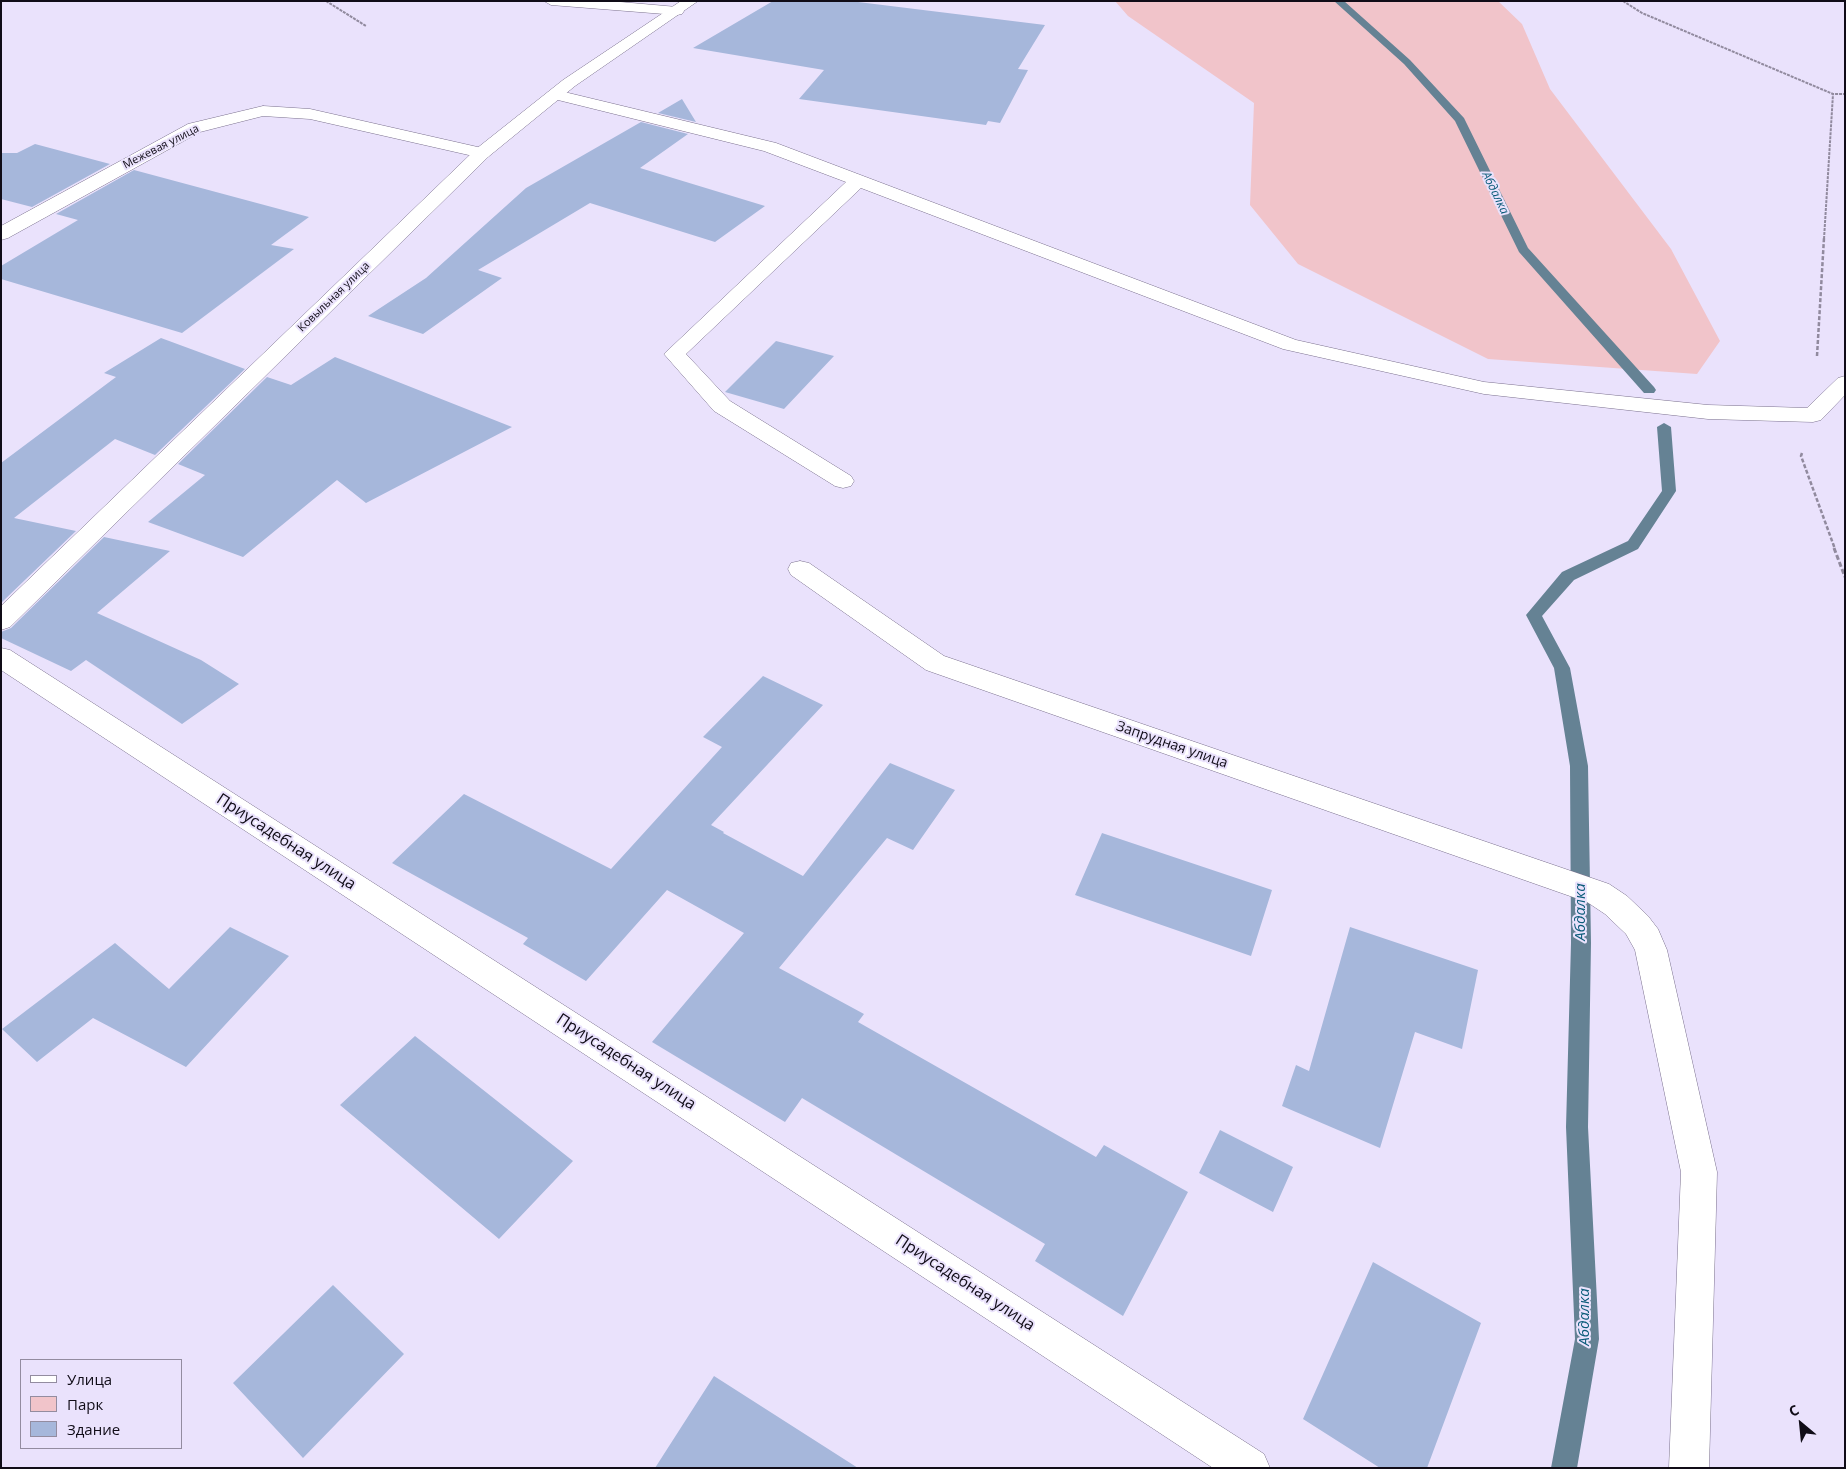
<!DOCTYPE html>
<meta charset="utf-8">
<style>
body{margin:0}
#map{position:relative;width:1846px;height:1469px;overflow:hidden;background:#eae2fc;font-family:"Open Sans",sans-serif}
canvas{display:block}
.frame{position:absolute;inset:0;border:2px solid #100c17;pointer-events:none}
.legend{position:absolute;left:20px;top:1359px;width:162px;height:90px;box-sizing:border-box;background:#eae2fc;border:1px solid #938ca0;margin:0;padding:6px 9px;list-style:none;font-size:15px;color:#100c17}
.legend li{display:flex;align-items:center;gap:10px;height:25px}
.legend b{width:25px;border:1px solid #938ca0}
.north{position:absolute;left:1776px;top:1399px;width:50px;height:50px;-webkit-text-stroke:4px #eae2fc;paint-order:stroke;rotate:332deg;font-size:14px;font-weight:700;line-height:20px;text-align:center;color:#100c17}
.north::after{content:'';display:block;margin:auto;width:18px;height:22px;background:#100c17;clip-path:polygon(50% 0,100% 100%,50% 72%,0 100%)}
</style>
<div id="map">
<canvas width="1846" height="1469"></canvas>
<div class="frame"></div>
<ul class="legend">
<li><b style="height:6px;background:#fff"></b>Улица</li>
<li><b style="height:14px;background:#f1c4ca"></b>Парк</li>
<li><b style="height:14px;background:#a6b7db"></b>Здание</li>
</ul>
<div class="north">С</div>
</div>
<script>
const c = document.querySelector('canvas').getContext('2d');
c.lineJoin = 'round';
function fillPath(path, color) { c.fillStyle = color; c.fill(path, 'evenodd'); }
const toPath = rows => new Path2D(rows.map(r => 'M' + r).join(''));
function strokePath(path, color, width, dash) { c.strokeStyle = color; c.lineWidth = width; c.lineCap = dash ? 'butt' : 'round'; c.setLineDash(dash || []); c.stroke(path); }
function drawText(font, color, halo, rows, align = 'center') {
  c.font = font + ' "Open Sans",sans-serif'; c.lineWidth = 4; c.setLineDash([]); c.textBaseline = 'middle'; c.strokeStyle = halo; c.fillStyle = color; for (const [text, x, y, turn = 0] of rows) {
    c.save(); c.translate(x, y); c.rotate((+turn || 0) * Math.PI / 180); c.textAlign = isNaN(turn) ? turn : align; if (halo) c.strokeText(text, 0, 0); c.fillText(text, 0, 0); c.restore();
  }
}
const green = toPath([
 [1115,1,1498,1,1522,24,1550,89,1671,249,1720,341,1697,374,1488,359,1298,264,1250,205,1254,103,1128,16]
]);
const stream = toPath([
 [1334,1,1344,1,1410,60,1464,118,1528,248,1654,387,1656,390,1654,393,1644,393,1519,252,1455,121,1404,64,1334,1],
 [1664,423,1671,427,1676,491,1638,549,1574,580,1542,616,1570,668,1588,766,1591,943,1588,1127,1599,1339,1577,1468,1551,1468,1575,1339,1566,1127,1571,943,1570,766,1554,668,1526,615,1562,572,1628,541,1662,491,1657,427,1664,423]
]);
const building = toPath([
 [773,1,850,1,1045,25,1018,69,1028,70,1000,123,988,121,986,125,799,99,824,70,693,48],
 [682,99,696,122,658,113],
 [641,122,688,134,640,168,765,206,715,242,590,203,478,270,502,278,423,334,368,316,426,278,526,188],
 [35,144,110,164,32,207,1,199,1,153,17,153],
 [134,170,309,217,271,245,294,249,182,333,1,279,1,266,78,220,56,214],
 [161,338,245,369,155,455,115,439,14,518,76,531,1,603,1,463,116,377,104,373],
 [776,341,834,356,784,409,725,392],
 [335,357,512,427,366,503,337,480,243,557,148,522,205,475,178,464,267,377,291,385],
 [104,537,170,551,97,613,201,660,239,684,182,724,86,660,71,671,1,638,1,632,11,628],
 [763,676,823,705,711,825,724,832,723,833,803,876,890,763,955,790,913,850,887,838,779,968,864,1014,858,1022,1096,1157,1104,1145,1188,1192,1123,1316,1035,1261,1045,1244,802,1098,785,1122,652,1042,744,933,667,890,586,981,523,944,528,938,392,863,464,794,611,869,722,747,703,737],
 [1102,833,1272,890,1251,956,1075,895],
 [230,927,289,956,186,1067,93,1018,37,1062,2,1029,115,943,169,989],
 [1350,927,1478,970,1462,1049,1415,1032,1380,1148,1282,1106,1296,1065,1309,1071],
 [415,1036,573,1161,499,1239,340,1105],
 [1220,1130,1293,1167,1273,1212,1199,1173],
 [1373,1262,1481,1323,1427,1468,1380,1468,1303,1419],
 [333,1285,404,1354,303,1458,233,1383],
 [714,1376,858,1468,655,1468]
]);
const pathFar2 = toPath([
 [326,1,366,26],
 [1623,1,1642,13,1833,94,1845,94],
 [1824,239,1833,94]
]);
const pathFar1 = toPath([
 [1817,356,1824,238],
 [1802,453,1801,456,1835,549]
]);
const path = toPath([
 [1834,548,1845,577]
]);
const service = toPath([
 [544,1,609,1,677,7,682,8,684,11,682,14,677,15,551,5,544,1],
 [556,90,776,143,1296,340,1484,382,1708,405,1807,408,1838,378,1845,376,1845,395,1821,420,1813,422,1708,419,1484,394,1283,349,861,188,686,354,730,401,851,476,854,481,851,486,843,488,835,486,714,411,664,354,846,182,764,151,550,98,548,95,550,92,556,90]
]);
const minor = toPath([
 [263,106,310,109,482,148,488,149,491,153,488,157,482,158,310,119,263,116,200,132,8,238,1,240,1,226,188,124,263,106],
 [800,561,809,563,944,656,1609,884,1627,896,1648,916,1658,929,1667,950,1717,1172,1709,1468,1669,1468,1681,1172,1635,950,1626,934,1605,914,1587,902,926,670,791,575,788,569,791,563,800,561],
 [1,648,10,650,1264,1454,1270,1468,1213,1468,1,670,1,648]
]);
const tertiary = toPath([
 [681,1,698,1,575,86,488,157,10,627,1,630,1,606,476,149,563,80,681,1]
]);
const farStreetnames = [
 ["Межевая улица",161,147,-27],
 ["Ковыльная улица",334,297,-44]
];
const farWaternames = [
 ["Абдалка",1495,193,64]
];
const streetNames = [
 ["Запрудная улица",1172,745,19]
];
const waterNames = [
 ["Абдалка",1581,912,-90],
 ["Абдалка",1585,1317,-90]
];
const nearStreetnames = [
 ["Приусадебная улица",286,842,33],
 ["Приусадебная улица",626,1062,33],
 ["Приусадебная улица",965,1283,33]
];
fillPath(green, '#f1c4ca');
fillPath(stream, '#658294');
fillPath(building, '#a6b7db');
strokePath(service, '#7b718e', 1);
strokePath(minor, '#7b718e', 1);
strokePath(tertiary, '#7b718e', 1);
strokePath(pathFar2, '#918a9e', 2, [3, 1]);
strokePath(pathFar1, '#918a9e', 2.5, [4, 2]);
strokePath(path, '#918a9e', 3, [5, 2.5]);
fillPath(service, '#fff');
fillPath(minor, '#fff');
fillPath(tertiary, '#fff');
drawText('11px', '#100c17', '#eae2fc', farStreetnames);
drawText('italic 12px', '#0c5c7a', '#eae2fc', farWaternames);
drawText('14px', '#100c17', '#eae2fc', streetNames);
drawText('italic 15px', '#0c5c7a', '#eae2fc', waterNames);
drawText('16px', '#100c17', '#eae2fc', nearStreetnames);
</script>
